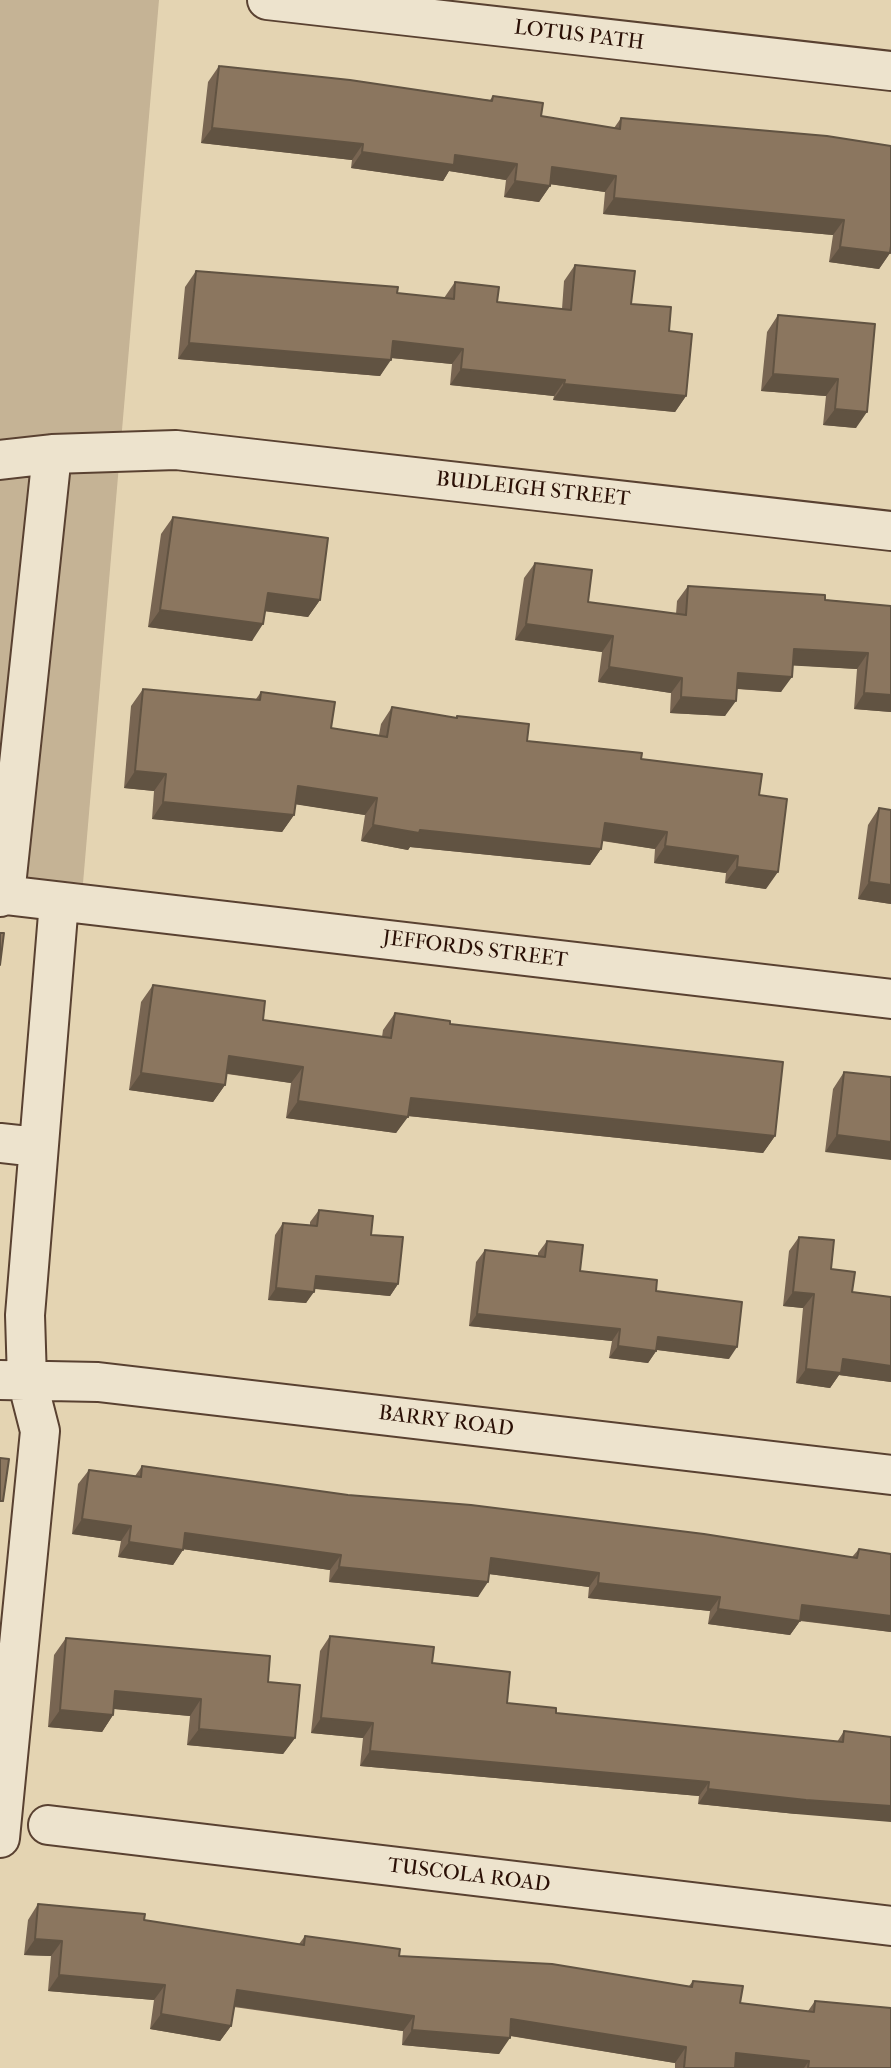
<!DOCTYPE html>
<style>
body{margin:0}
canvas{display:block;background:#e4d4b2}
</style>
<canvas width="891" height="2068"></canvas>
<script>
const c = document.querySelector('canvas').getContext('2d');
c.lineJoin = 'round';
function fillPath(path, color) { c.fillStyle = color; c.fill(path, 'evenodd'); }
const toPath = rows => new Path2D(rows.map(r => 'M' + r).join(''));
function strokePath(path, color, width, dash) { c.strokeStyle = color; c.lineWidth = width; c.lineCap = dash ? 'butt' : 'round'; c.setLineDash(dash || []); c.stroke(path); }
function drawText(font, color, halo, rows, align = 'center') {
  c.font = font + ' "IM FELL French Canon",serif'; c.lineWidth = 7; c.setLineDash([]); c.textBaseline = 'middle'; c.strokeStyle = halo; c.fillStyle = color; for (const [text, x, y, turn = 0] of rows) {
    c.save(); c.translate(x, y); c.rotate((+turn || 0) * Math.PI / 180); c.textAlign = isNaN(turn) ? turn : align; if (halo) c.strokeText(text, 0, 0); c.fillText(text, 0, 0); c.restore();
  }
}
const green = toPath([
 [0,0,159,0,83,883,0,876]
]);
const minor = toPath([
 [267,0,891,71],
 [0,460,52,454,176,450,891,531],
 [5,895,52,454],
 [0,897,5,895,891,999],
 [0,1143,37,1147],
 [0,1380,98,1382,891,1475],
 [48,1825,891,1926],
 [0,1838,40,1431,27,1380,25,1315,59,902]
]);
const wall = toPath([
 [219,66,490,100,493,96,541,116,614,128,621,118,827,136,890,253,879,269,829,262,833,235,603,214,605,192,550,184,550,186,539,202,504,197,506,180,449,171,443,181,351,168,352,160,201,143,208,82],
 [575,265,669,331,686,396,675,412,553,400,554,396,450,385,452,364,391,358,380,376,178,359,185,287,196,271,444,298,455,282,497,302,562,309,564,281],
 [778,315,875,324,856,428,823,425,826,396,761,391,767,332],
 [173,517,320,600,308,617,265,611,252,641,148,627,161,534],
 [535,563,588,602,676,614,677,601,688,586,891,606,891,712,854,709,857,669,793,665,781,692,737,689,725,716,670,713,671,693,598,682,602,652,515,640,524,578],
 [143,689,256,699,261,692,331,728,379,735,381,724,392,707,456,718,457,716,527,741,641,759,759,795,766,889,725,883,726,873,654,863,655,849,602,841,601,849,590,865,410,847,408,850,361,841,365,815,296,804,294,815,282,832,152,819,154,791,124,788,131,706],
 [879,808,891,810,891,904,858,899,868,825],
 [153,985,263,1020,382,1037,383,1030,395,1013,450,1024,775,1136,763,1153,408,1116,396,1133,286,1118,291,1083,227,1074,225,1085,213,1102,129,1090,141,1002],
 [844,1072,891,1077,825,1152,833,1089],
 [319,1210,371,1235,398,1284,390,1296,315,1289,306,1303,268,1300,275,1235,283,1223,310,1225,310,1222],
 [799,1237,852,1292,891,1297,891,1382,839,1375,830,1388,796,1383,803,1308,783,1306,789,1251],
 [547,1241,580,1271,656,1291,729,1359,657,1350,648,1363,609,1358,612,1341,469,1326,476,1262,485,1250,538,1256,538,1253],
 [142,1466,348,1495,852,1557,859,1549,891,1632,800,1621,790,1635,708,1624,710,1611,588,1598,589,1587,489,1574,478,1597,329,1582,330,1570,183,1549,173,1565,118,1557,121,1541,72,1534,78,1484,89,1470,135,1476],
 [330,1636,432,1663,507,1703,556,1713,837,1742,844,1731,891,1737,796,1814,698,1804,699,1796,360,1766,363,1738,311,1733,320,1651],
 [66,1638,268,1682,295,1738,283,1754,187,1745,190,1716,114,1709,113,1715,102,1732,48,1727,54,1655],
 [38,1904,144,1920,299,1944,305,1936,399,1956,689,1986,693,1981,740,2003,808,2011,815,2001,891,2068,675,2068,675,2063,510,2036,499,2054,402,2045,403,2031,234,2007,231,2026,220,2041,150,2029,154,2000,48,1991,51,1956,24,1955,28,1920]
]);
const shadedWall = toPath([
 [212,128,363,144,352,160,201,143],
 [362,152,455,155,517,164,506,180,449,171,443,181,351,168],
 [552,167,616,176,605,192,542,183],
 [515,181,550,186,539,202,504,197],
 [614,198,844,220,833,235,603,214],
 [840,247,890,253,879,269,829,262],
 [393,341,463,349,452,364,382,357],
 [189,343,391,360,380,376,178,359],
 [461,369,565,380,554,396,450,385],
 [773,374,838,379,826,396,761,391],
 [564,384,686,396,675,412,553,400],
 [835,409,867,412,856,428,823,425],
 [268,593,320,600,308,617,256,610],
 [160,610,263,624,252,641,148,627],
 [526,624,613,636,602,652,515,640],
 [794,649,868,653,857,669,783,665],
 [609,667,682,678,671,693,598,682],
 [738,673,792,677,781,692,727,688],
 [864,693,891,695,891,712,854,709],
 [681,697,736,701,725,716,670,713],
 [135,771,166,774,154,791,124,788],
 [298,786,377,798,365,815,287,803],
 [163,802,294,815,282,832,152,819],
 [605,823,667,832,655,849,593,839],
 [373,825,420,830,601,849,590,865,410,847,408,850,361,841],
 [665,846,738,856,726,873,654,863],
 [737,867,778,872,766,889,725,883],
 [869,882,891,885,891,904,858,899],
 [229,1056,303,1067,291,1083,217,1072],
 [141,1073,225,1085,213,1102,129,1090],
 [411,1098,775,1136,763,1153,399,1115],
 [298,1101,408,1117,396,1133,286,1118],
 [837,1135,891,1142,891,1160,825,1152],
 [316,1276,398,1284,390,1296,308,1288],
 [276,1288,314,1292,306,1303,268,1300],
 [793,1292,814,1294,803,1308,783,1306],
 [477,1314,620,1329,612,1341,469,1326],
 [658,1337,737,1347,729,1359,650,1349],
 [618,1346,656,1351,648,1363,609,1358],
 [843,1359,891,1366,891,1382,839,1375,830,1388,796,1383,806,1369],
 [82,1519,131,1526,121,1541,72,1534],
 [185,1533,341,1555,330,1570,175,1548],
 [129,1542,183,1550,173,1565,118,1557],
 [491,1558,599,1573,589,1587,481,1573],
 [339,1567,488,1582,478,1597,329,1582],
 [598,1583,720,1597,710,1611,588,1598],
 [802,1605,891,1616,891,1632,797,1620,800,1621,790,1635,708,1624,718,1609],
 [115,1691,201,1699,190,1716,104,1708],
 [60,1710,113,1715,102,1732,48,1727],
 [321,1718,373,1723,363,1738,311,1733],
 [199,1729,295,1738,283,1754,187,1745],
 [370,1751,709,1782,699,1796,360,1766],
 [708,1789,891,1806,891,1822,796,1814,698,1804],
 [35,1939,62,1941,51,1956,24,1955],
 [59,1975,165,1985,154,2000,48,1991],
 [237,1990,414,2016,403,2031,226,2005],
 [161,2014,231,2026,220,2041,150,2029],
 [511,2019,686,2047,675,2063,500,2034],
 [412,2030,510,2038,499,2054,402,2045],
 [736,2053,809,2061,804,2068,726,2068]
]);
const building = toPath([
 [219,66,350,80,492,101,493,96,543,103,541,116,620,129,621,118,827,136,891,146,891,246,890,253,840,247,844,220,614,198,616,176,552,167,550,186,515,181,517,164,455,155,454,165,362,152,363,144,212,128,219,66],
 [575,265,635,271,631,304,671,307,669,331,692,334,686,396,564,384,565,380,461,369,463,349,393,341,391,360,189,343,196,271,398,287,397,293,454,299,455,282,499,287,497,302,571,310,575,265],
 [778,315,875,324,867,412,835,409,838,379,773,374,778,315],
 [173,517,328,538,320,600,268,593,263,624,160,610,173,517],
 [535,563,592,570,588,602,686,615,688,586,825,595,825,600,891,606,891,695,864,693,868,653,794,649,792,677,738,673,736,701,681,697,682,678,609,667,613,636,526,624,535,563],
 [143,689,260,700,261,692,335,702,331,728,387,737,392,707,457,718,457,716,529,724,527,741,642,753,641,759,762,774,759,795,787,799,778,872,737,867,738,856,665,846,667,832,605,823,601,849,420,830,419,833,373,825,377,798,298,786,294,815,163,802,166,774,135,771,143,689],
 [879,808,891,810,891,885,869,882,879,808],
 [0,933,4,933,0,965,0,933],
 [153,985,265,1001,263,1020,391,1038,395,1013,450,1021,450,1024,783,1062,775,1136,411,1098,408,1117,298,1101,303,1067,229,1056,225,1085,141,1073,153,985],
 [844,1072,891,1077,891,1142,837,1135,844,1072],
 [319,1210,373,1216,371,1235,403,1237,398,1284,316,1276,314,1292,276,1288,283,1223,317,1226,319,1210],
 [799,1237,834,1240,831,1269,855,1272,852,1292,891,1297,891,1366,843,1359,841,1373,806,1369,814,1294,793,1292,799,1237],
 [547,1241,583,1245,580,1271,657,1280,656,1291,742,1302,737,1347,658,1337,656,1351,618,1346,620,1329,477,1314,485,1250,545,1257,547,1241],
 [0,1458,9,1459,3,1501,0,1501,0,1458],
 [142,1466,348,1495,471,1505,704,1534,857,1558,859,1549,891,1554,891,1616,802,1605,800,1621,718,1609,720,1597,598,1583,599,1573,491,1558,488,1582,339,1567,341,1555,185,1533,183,1550,129,1542,131,1526,82,1519,89,1470,141,1477,142,1466],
 [330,1636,434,1647,432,1663,510,1672,507,1703,556,1708,556,1713,843,1742,844,1731,891,1737,891,1806,806,1800,708,1789,709,1782,370,1751,373,1723,321,1718,330,1636],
 [66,1638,270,1656,268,1682,300,1685,295,1738,199,1729,201,1699,115,1691,113,1715,60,1710,66,1638],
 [38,1904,145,1914,144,1920,304,1945,305,1936,400,1949,399,1956,552,1964,692,1987,693,1981,743,1986,740,2003,814,2012,815,2001,891,2008,891,2068,808,2068,809,2061,736,2053,735,2068,684,2068,686,2047,511,2019,510,2038,412,2030,414,2016,237,1990,231,2026,161,2014,165,1985,59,1975,62,1941,35,1939,38,1904]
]);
const streetNames = [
 ["LOTUS PATH",579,36,7],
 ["BUDLEIGH STREET",533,490,6],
 ["JEFFORDS STREET",475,950,7],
 ["BARRY ROAD",446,1422,7],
 ["TUSCOLA ROAD",469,1876,7]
];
fillPath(green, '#c5b395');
strokePath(minor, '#594131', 42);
strokePath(minor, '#ede3cd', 38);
fillPath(wall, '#786552');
fillPath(shadedWall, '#615342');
fillPath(building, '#8b765f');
strokePath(building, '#615342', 2);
drawText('21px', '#2b1006', '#ede3cd', streetNames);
</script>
